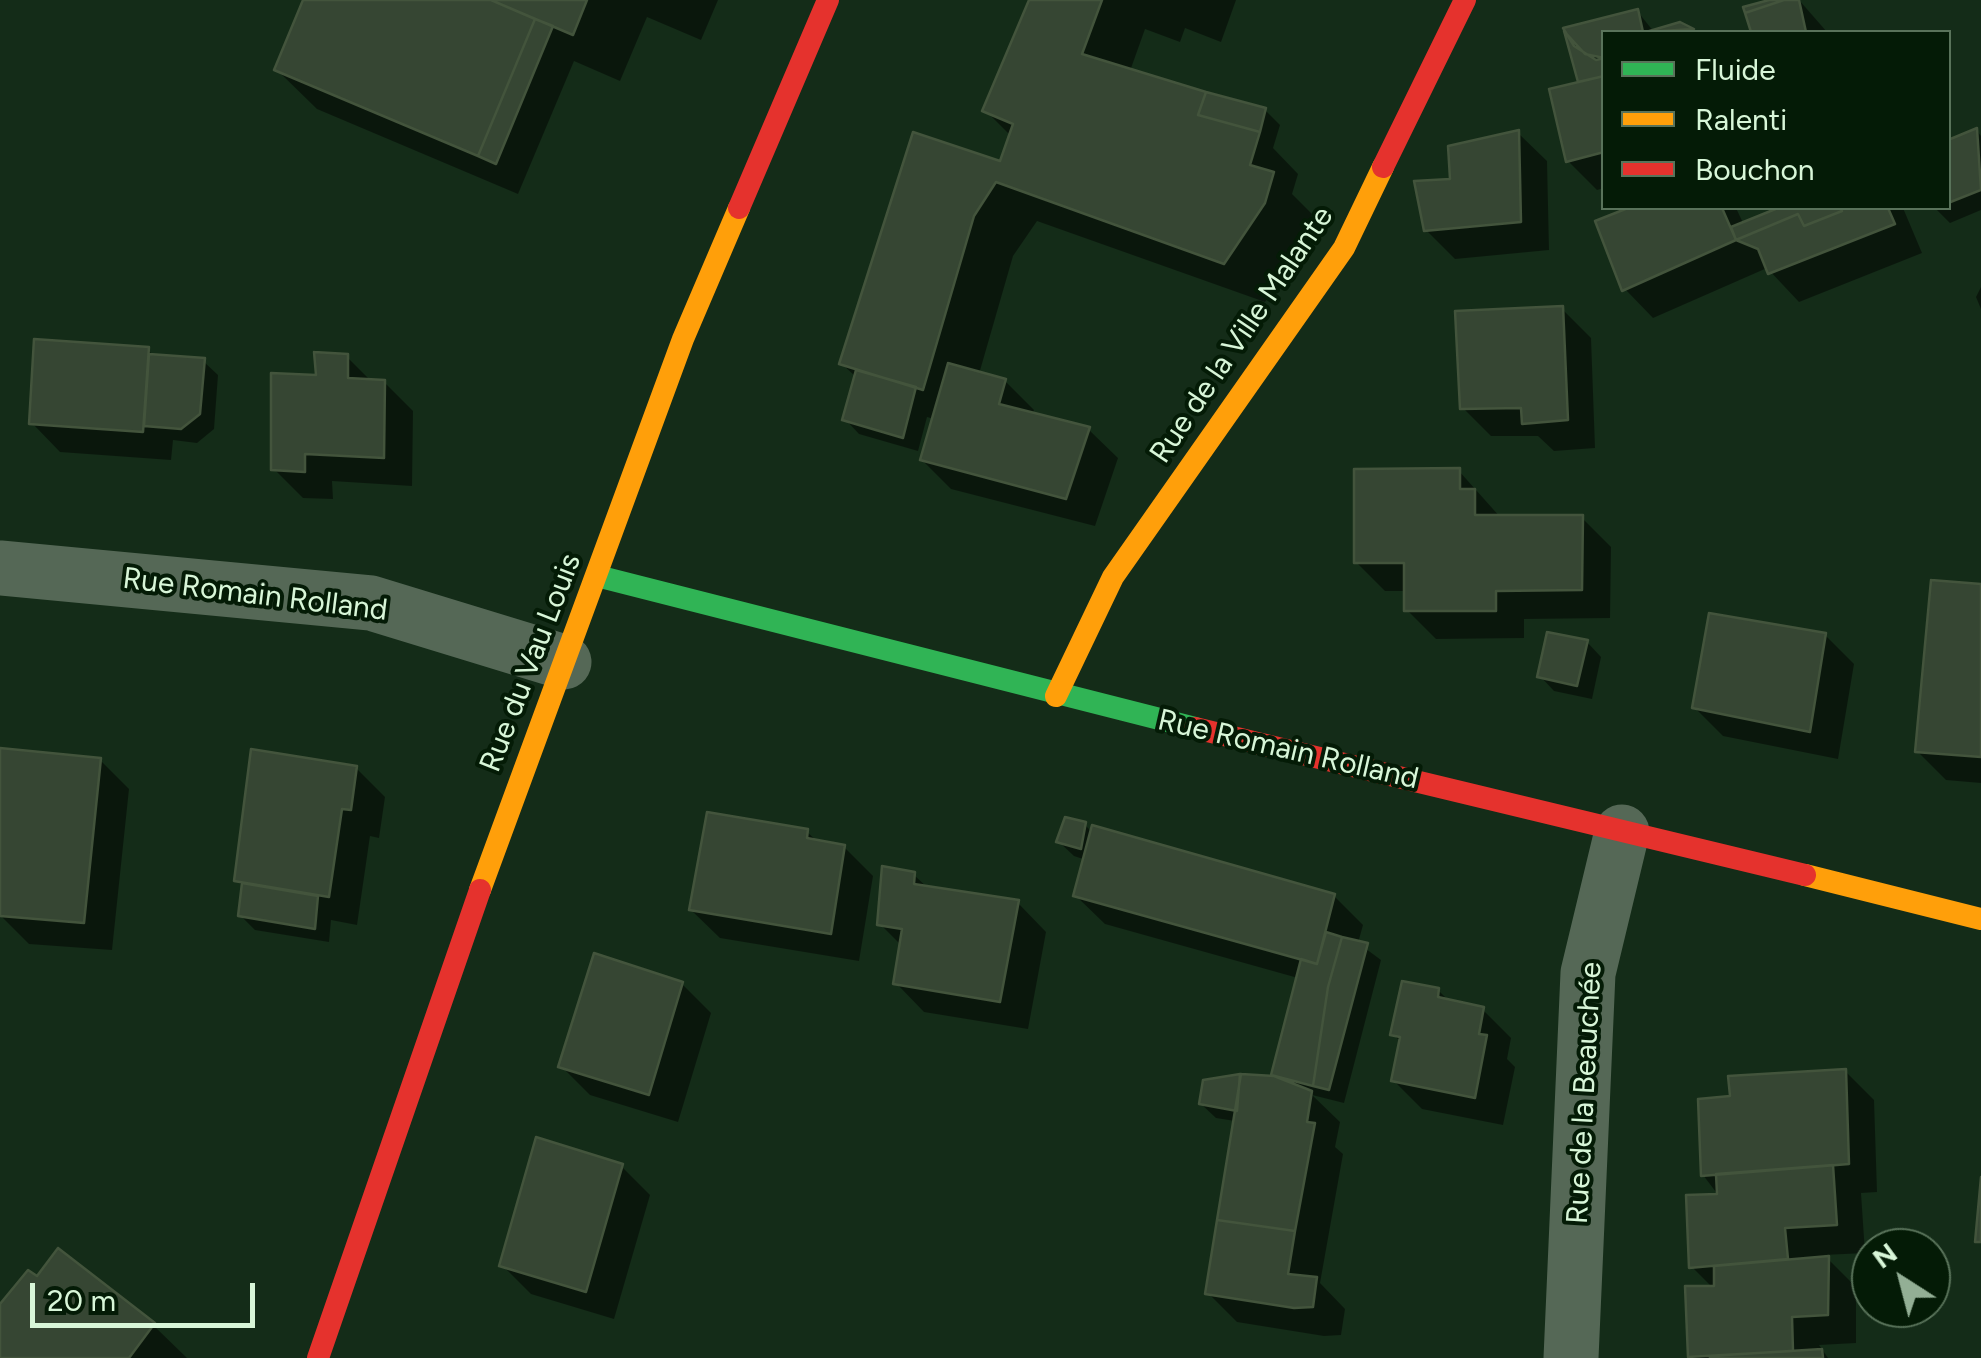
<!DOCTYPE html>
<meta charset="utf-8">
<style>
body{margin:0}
#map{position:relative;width:1981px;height:1358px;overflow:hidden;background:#142c18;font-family:Figtree,sans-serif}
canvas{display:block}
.legend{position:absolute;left:1601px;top:30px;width:350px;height:180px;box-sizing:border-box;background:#041b06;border:2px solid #59735a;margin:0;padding:12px 18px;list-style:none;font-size:30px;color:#d8f6d8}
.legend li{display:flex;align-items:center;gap:20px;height:50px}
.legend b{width:50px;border:2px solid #59735a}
.north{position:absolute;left:1851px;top:1228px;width:100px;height:100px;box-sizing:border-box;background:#041b06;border:2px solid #59735a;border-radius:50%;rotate:324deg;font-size:28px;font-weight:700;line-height:40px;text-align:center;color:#d8f6d8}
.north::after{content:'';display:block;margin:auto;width:35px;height:45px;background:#93af95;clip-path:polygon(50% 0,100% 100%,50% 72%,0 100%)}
.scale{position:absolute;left:30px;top:1283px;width:225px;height:45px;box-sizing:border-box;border:5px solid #d8f6d8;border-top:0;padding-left:12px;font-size:30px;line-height:35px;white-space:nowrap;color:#d8f6d8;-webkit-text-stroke:8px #041b06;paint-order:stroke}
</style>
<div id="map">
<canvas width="1981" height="1358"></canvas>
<ul class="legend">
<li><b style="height:12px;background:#30b455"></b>Fluide</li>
<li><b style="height:12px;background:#ff9f0a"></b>Ralenti</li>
<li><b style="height:12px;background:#e5322d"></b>Bouchon</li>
</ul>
<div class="north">N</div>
<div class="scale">20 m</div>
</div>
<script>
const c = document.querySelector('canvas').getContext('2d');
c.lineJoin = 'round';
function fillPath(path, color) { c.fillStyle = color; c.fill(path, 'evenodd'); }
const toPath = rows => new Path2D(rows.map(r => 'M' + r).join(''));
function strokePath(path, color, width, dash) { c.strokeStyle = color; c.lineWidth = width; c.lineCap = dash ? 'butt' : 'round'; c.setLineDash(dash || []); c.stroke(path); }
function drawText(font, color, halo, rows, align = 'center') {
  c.font = font + ' Figtree,sans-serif'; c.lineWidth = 8; c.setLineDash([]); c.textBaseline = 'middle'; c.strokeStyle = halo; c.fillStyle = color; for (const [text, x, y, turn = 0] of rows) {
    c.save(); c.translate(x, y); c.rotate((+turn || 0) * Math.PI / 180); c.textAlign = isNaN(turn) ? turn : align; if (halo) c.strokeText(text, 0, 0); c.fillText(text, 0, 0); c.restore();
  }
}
const shadow = toPath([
 [306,0,718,0,701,40,647,17,620,81,574,61,518,194,317,109,277,70],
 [1032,0,1236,0,1221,42,1185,28,1180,42,1145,29,1130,71,1265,110,1280,125,1273,148,1298,174,1292,194,1312,214,1304,244,1265,302,1037,221,1013,256,979,374,1005,381,1034,410,1032,415,1089,430,1118,458,1095,526,951,489,922,460,934,419,927,417,918,451,859,434,845,419,856,377,842,364,1002,164,1012,137,985,110],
 [1779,0,1799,0,1827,32,1753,32,1746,9],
 [1638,12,1654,32,1604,32,1604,188,1597,190,1568,161,1581,84,1566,30],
 [1680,25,1695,32,1654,32],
 [1977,131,1981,136,1981,210,1950,223,1935,208,1948,208,1948,143],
 [1518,133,1547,161,1549,250,1455,259,1426,230,1452,181],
 [1635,208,1736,208,1744,225,1785,208,1903,208,1922,253,1799,302,1767,268,1653,318,1625,289,1598,223],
 [1981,287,1981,309,1976,297],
 [1562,309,1591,338,1595,448,1554,451,1538,436,1491,436,1463,408],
 [148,350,155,357,203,361,218,375,214,429,197,443,173,440,171,460,60,452,32,423],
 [347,357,372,382,384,382,413,411,412,486,332,481,333,499,303,498,274,469,319,377],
 [1459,471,1501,518,1582,518,1611,547,1610,618,1524,619,1524,638,1436,639,1407,610,1407,591,1385,591,1356,562],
 [1981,587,1981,783,1946,780,1917,751],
 [1825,635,1854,664,1838,759,1723,736,1694,707],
 [1587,642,1601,657,1592,699,1554,691,1540,676],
 [0,751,100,760,129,789,112,950,29,944,0,915],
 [356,768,385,797,379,838,370,836,357,925,331,920,329,942,255,930,240,915,244,888,237,880],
 [1085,825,1093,833,1334,896,1363,925,1358,943,1381,960,1344,1103,1312,1095,1340,1122,1335,1147,1343,1154,1320,1283,1345,1309,1341,1335,1324,1336,1237,1322,1208,1293,1235,1121,1216,1118,1201,1104,1205,1082,1243,1076,1278,1078,1274,1074,1298,978,1105,924,1076,896,1086,860,1074,856,1059,842],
 [806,831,818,842,844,847,873,876,859,961,720,938,691,910],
 [914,875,929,889,1018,903,1046,932,1028,1029,924,1012,896,983,902,946,880,924],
 [682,984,711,1013,678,1122,590,1095,561,1066],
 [1438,990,1450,1002,1482,1009,1511,1038,1507,1059,1515,1067,1503,1125,1422,1109,1393,1080,1401,1042,1393,1034],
 [1845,1071,1874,1100,1877,1192,1861,1193,1865,1253,1824,1255,1856,1287,1856,1343,1819,1345,1828,1358,1692,1358,1714,1289,1692,1267,1719,1196,1703,1175,1733,1098],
 [621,1166,650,1195,614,1319,531,1294,502,1265],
 [0,1307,153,1325,187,1358,0,1358]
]);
const building = toPath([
 [303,0,491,0,535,19,478,156,274,70,303,0],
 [491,0,587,0,573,35,491,0],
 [1029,0,1102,0,1082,54,1206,92,1198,115,1260,132,1250,165,1274,172,1265,203,1224,264,996,182,974,216,923,390,839,364,913,132,1000,161,1013,124,982,111,1029,0],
 [1769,0,1784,0,1745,13,1743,7,1769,0],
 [1784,0,1799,0,1806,32,1751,32,1745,13,1784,0],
 [1638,9,1643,32,1604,32,1604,58,1596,60,1574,46,1563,28,1638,9],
 [535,19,553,26,496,164,478,156,535,19],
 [1680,22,1694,29,1646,32,1680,22],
 [1564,31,1585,54,1604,58,1604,76,1578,82,1564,31],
 [1604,76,1604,152,1566,162,1549,89,1604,76],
 [1206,92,1266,108,1260,132,1198,115,1206,92],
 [1977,128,1981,190,1948,203,1948,140,1977,128],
 [1519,130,1521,222,1424,231,1414,181,1450,179,1448,146,1519,130],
 [1628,208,1722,208,1736,240,1622,291,1595,221,1628,208],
 [1778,208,1841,208,1842,211,1804,226,1798,214,1736,240,1731,227,1778,208],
 [1841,208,1888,208,1895,224,1768,274,1758,249,1736,240,1798,214,1804,226,1842,211,1841,208],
 [1563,306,1568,420,1522,424,1521,408,1460,409,1455,311,1563,306],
 [34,339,149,347,143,432,29,424,34,339],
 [314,352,348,354,348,378,385,380,384,458,305,454,305,472,271,470,271,373,316,375,314,352],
 [149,354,205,358,200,414,181,429,144,426,149,354],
 [948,363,1006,379,999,404,1090,427,1066,499,920,460,948,363],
 [856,370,916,387,903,438,842,420,856,370],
 [1460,468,1460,489,1475,489,1475,515,1583,515,1582,590,1496,591,1496,611,1404,611,1404,563,1354,563,1354,469,1460,468],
 [1931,580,1981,584,1981,757,1915,752,1931,580],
 [1709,613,1826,633,1810,732,1692,708,1709,613],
 [1547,632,1588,640,1577,686,1537,677,1547,632],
 [0,748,101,758,84,923,0,916,0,748],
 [251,749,357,766,351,810,342,809,329,897,234,881,251,749],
 [707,812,808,829,807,838,845,845,831,934,689,910,707,812],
 [1065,817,1086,822,1081,849,1056,842,1065,817],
 [1092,825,1335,894,1317,964,1073,896,1092,825],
 [882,866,915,872,914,884,1019,900,1000,1002,893,984,902,929,877,925,882,866],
 [242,883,318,896,315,929,238,916,242,883],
 [1326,932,1342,937,1328,987,1313,1086,1271,1075,1301,959,1317,964,1326,932],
 [1342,937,1368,943,1329,1090,1313,1086,1328,987,1342,937],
 [594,953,683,982,649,1095,558,1067,594,953],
 [1402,981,1439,988,1438,997,1484,1007,1479,1034,1487,1035,1475,1098,1391,1081,1400,1037,1390,1035,1402,981],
 [1846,1069,1849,1164,1701,1176,1698,1099,1730,1096,1728,1076,1846,1069],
 [1240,1074,1237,1111,1199,1104,1203,1080,1240,1074],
 [1241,1074,1274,1076,1312,1091,1307,1122,1315,1123,1295,1231,1217,1220,1241,1074],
 [536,1137,623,1164,586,1292,499,1266,536,1137],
 [1833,1165,1837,1225,1785,1228,1788,1259,1689,1268,1686,1195,1717,1194,1716,1174,1833,1165],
 [1981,1177,1981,1242,1975,1242,1981,1177],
 [1217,1220,1295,1231,1288,1274,1317,1277,1313,1307,1294,1308,1205,1294,1217,1220],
 [58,1248,155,1323,129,1358,0,1358,0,1304,28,1270,37,1276,58,1248],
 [1829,1256,1828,1315,1792,1317,1793,1351,1688,1357,1685,1286,1714,1286,1714,1266,1829,1256],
 [1822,1349,1823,1358,1710,1358,1710,1356,1822,1349]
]);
const street = toPath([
 [0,568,371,603,564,662],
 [1571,1358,1588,973,1622,832]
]);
const fast = toPath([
 [597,576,1195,728]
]);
const slow = toPath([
 [1056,696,1113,577,1344,248,1383,167],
 [1805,875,1981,919],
 [480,890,683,339,739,208]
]);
const jam = toPath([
 [1383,167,1465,0],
 [739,208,828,0],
 [1195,728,1805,875],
 [318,1358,480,890]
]);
const streetNames = [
 ["Rue de la Ville Malante",1242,335,-56],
 ["Rue Romain Rolland",255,595,7],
 ["Rue du Vau Louis",531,663,-69],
 ["Rue Romain Rolland",1288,750,13],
 ["Rue de la Beauchée",1585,1093,-87]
];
fillPath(shadow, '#0007');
fillPath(building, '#364633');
strokePath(building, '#43543c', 2.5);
strokePath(street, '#556856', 55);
strokePath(fast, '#30b455', 22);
strokePath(slow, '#ff9f0a', 22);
strokePath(jam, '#e5322d', 22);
drawText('30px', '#d8f6d8', '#041b06', streetNames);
</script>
